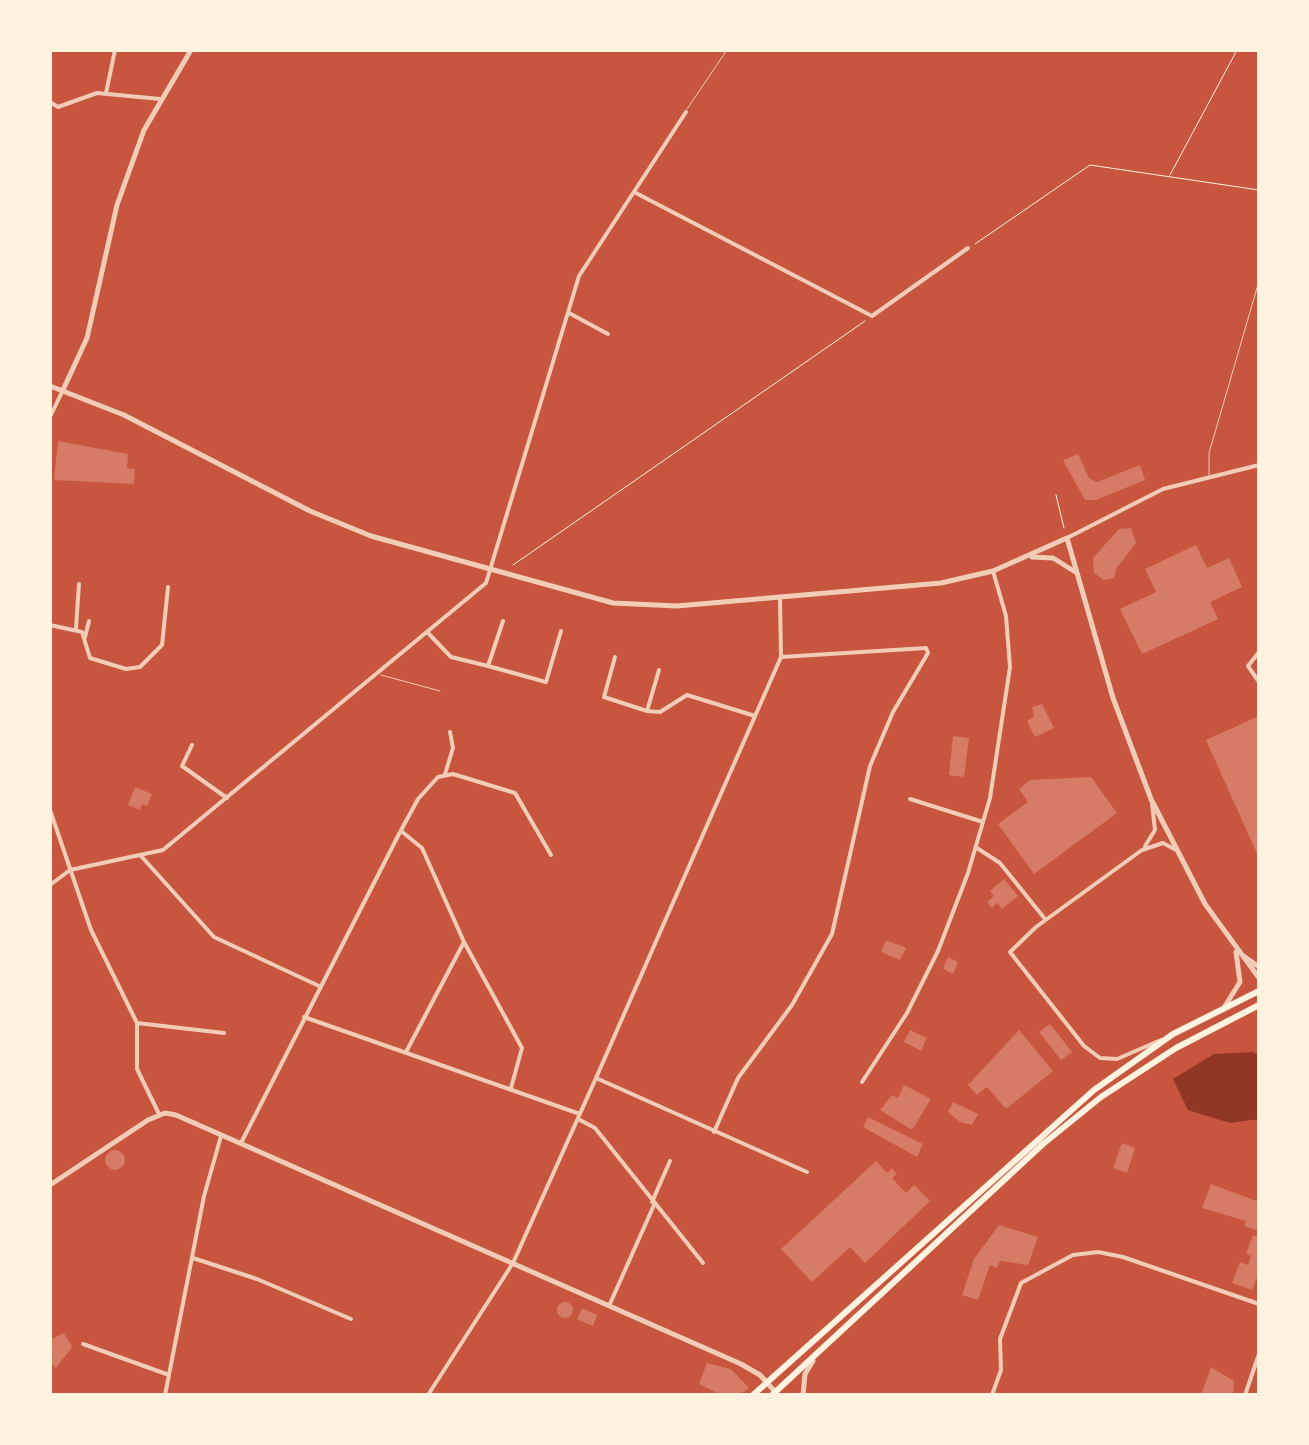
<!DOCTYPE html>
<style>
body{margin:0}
#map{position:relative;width:1309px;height:1445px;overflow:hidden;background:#c8553d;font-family:Poppins,sans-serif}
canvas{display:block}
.frame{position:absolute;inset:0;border:52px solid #fff3e0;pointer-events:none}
</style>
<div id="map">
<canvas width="1309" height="1445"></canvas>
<div class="frame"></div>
</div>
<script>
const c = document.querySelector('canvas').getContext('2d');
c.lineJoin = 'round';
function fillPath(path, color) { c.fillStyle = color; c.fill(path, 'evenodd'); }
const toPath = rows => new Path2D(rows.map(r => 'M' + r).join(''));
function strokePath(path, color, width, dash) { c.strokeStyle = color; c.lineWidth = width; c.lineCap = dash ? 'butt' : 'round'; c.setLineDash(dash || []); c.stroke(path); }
const water = toPath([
 [1252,1052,1259,1055,1259,1119,1230,1123,1188,1110,1173,1079,1214,1054]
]);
const building = toPath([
 [58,441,128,454,127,468,135,469,134,484,54,480],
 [1078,454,1089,478,1097,482,1140,465,1145,480,1096,500,1085,500,1063,460],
 [1131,528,1136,543,1116,569,1114,578,1104,580,1094,573,1093,558,1119,529],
 [1196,545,1207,568,1229,558,1242,587,1210,602,1218,619,1142,654,1120,609,1156,592,1145,569],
 [1042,704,1054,728,1035,737,1027,721,1034,717,1032,707],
 [1259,716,1259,858,1206,740],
 [953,736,969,738,964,777,949,775],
 [1091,777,1117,813,1034,874,998,824,1028,802,1019,789,1030,780],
 [135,787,152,794,147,806,142,804,140,810,128,805],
 [1004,879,1018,896,1002,909,997,903,992,908,987,902,994,896,990,891],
 [886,940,906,948,900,960,881,952],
 [948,957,958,962,953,974,943,969],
 [1050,1024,1072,1052,1061,1060,1039,1032],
 [910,1030,927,1038,921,1051,904,1042],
 [1019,1030,1053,1071,1006,1109,987,1087,977,1095,968,1085],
 [904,1085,931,1099,912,1130,880,1110,892,1095,898,1098],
 [953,1102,978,1114,972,1125,960,1122,948,1112],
 [868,1117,923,1144,917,1157,863,1127],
 [1122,1143,1135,1148,1127,1173,1113,1168],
 '105 1160a10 10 0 1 1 20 0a10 10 0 1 1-20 0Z',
 [876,1161,887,1173,892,1168,897,1174,892,1178,906,1193,914,1185,930,1201,865,1263,850,1247,812,1282,781,1249],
 [1211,1184,1259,1202,1259,1231,1244,1226,1246,1221,1202,1208],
 [999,1225,1038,1237,1028,1265,1000,1261,997,1268,990,1265,978,1300,962,1295,974,1259],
 [1253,1235,1259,1237,1259,1272,1252,1290,1232,1283,1240,1262,1248,1265,1251,1256,1246,1254],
 '557 1310a8 8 0 1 1 16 0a8 8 0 1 1-16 0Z',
 [582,1308,597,1315,593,1326,577,1319],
 [64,1333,72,1347,56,1368,50,1363,50,1340],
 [707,1363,731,1369,749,1388,738,1395,721,1395,699,1384],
 [1211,1367,1234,1381,1233,1395,1201,1395]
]);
const path = toPath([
 [1170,175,1237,50],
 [975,244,1090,165,1259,190],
 [1056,495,1064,528],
 [513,565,865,321]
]);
const service = toPath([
 [687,109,727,50],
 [1209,475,1209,453,1259,281],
 [381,675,440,691]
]);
const minor = toPath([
 [106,93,115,50],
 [50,102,58,107,97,93,160,99],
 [634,192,872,316,968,248],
 [569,313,608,334],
 [50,417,63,390],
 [1067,538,1163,489,1259,465],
 [50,625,82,632,90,658,126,669,140,667,162,645,168,587],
 [76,628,79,584],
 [428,633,451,657,488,666,503,621],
 [85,637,89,621],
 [1259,652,1248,666,1259,682],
 [615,657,604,697,647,711,659,670],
 [488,666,546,682,561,631],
 [647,711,660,712,687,695,755,716],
 [192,745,182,766,227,798],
 [445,774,453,748,450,732],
 [910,799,983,822],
 [50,810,91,930,137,1023,137,1069,159,1114],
 [401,831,422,848,464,942,522,1048,511,1088],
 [1145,846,1155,830,1152,804],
 [977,848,1000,863,1045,919],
 [141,856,214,937,319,986],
 [50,885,70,870,163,850,486,583,579,276,686,112],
 [304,1017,580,1114],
 [137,1023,224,1033],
 [1161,1040,1117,1059,1100,1058,1084,1046,1010,952,1036,927,1142,850,1163,843,1176,850],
 [406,1052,464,942],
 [596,1078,807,1172],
 [862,1082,907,1013,938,951,968,873,990,798,1010,667,1006,616,993,571],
 [578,1119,595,1128,703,1263],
 [714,1132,738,1078,792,1005,832,934,870,766,893,712,928,653,926,648,781,657],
 [241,1143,399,834,418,799,438,777,453,774,515,793,551,855],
 [652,1202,670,1161],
 [193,1258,257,1279,351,1319],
 [609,1306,654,1205],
 [83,1344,169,1375],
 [165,1395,204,1196,221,1136],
 [428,1395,513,1263,596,1078,781,657,780,599],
 [992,1395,1001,1370,1000,1339,1021,1283,1073,1255,1098,1252,1123,1257,1259,1304],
 [1245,1395,1259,1354]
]);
const tertiary = toPath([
 [50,386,124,415,310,511,371,536,613,603,677,606,941,583,993,571,1067,538,1113,698,1151,799,1205,904,1259,978],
 [63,390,87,338,117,205,144,130,191,50],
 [1032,557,1053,558,1077,573],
 [1245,957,1259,967],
 [1225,1006,1240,982,1236,952],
 [50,1185,148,1120,165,1113,176,1115,741,1364,760,1375,778,1395],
 [803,1395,805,1374,813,1361]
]);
const primary = toPath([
 [753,1395,1094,1090,1173,1034,1259,991],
 [772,1395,1043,1144,1101,1097,1176,1048,1259,1005]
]);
fillPath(water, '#8f3625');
fillPath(building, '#d67c66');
strokePath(path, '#fff3e0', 1);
strokePath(service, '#f1ccb7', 1);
strokePath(minor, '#f1ccb7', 4);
strokePath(tertiary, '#f1ccb7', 5);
strokePath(primary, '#fff3e0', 6);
</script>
